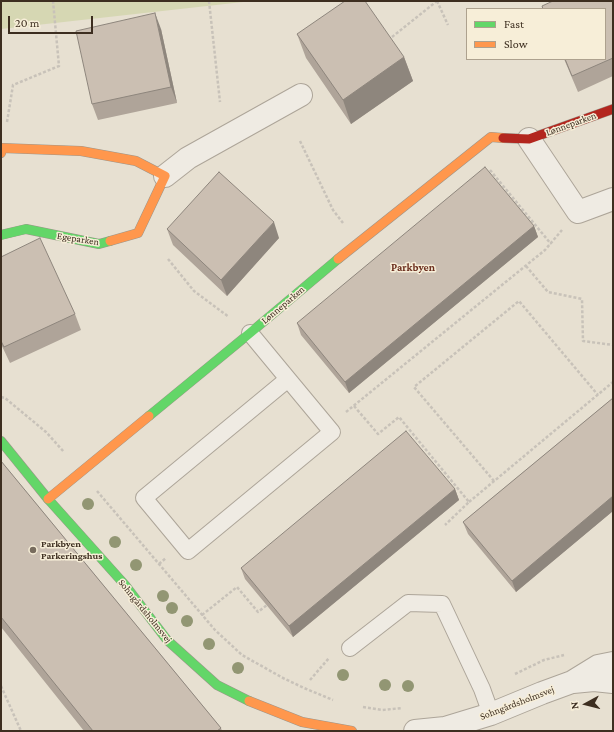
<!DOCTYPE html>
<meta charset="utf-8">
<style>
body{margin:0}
#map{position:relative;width:614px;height:732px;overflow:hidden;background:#e7e0d1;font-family:"Crimson Pro",serif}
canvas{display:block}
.frame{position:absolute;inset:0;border:2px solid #3d2e20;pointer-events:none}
.legend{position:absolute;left:466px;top:8px;width:140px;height:52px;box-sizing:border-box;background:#f7eed8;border:1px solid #ada18e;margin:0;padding:5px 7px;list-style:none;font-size:12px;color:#3d2e20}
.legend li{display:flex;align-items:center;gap:8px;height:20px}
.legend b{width:20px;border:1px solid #ada18e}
.north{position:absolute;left:566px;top:684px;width:40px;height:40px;-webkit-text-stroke:3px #f7eed8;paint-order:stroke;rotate:263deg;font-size:11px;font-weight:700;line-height:16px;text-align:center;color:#3d2e20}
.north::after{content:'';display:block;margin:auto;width:14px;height:18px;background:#3d2e20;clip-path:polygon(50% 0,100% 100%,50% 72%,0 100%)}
.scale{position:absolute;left:8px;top:16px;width:85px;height:18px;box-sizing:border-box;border:2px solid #3d2e20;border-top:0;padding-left:5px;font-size:12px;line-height:14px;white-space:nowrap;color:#3d2e20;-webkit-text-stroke:3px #f7eed8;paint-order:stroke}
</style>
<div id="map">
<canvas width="614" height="732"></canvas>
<div class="frame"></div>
<ul class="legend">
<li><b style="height:5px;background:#63d668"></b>Fast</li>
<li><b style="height:5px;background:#ff974d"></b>Slow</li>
</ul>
<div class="north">N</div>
<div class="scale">20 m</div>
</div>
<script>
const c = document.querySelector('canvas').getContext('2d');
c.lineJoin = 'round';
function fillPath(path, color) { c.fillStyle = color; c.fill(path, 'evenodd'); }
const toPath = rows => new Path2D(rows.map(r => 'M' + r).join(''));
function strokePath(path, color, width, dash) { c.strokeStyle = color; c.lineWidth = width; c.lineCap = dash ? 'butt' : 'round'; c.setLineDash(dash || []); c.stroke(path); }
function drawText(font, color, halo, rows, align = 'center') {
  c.font = font + ' "Crimson Pro",serif'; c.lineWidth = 3; c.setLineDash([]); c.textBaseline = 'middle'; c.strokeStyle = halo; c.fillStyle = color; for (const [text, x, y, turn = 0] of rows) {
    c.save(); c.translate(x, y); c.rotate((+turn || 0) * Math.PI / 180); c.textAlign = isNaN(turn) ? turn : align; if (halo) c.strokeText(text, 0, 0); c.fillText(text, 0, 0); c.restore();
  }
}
const green = toPath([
 [1,1,252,1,1,29]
]);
const path = toPath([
 [209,1,220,102],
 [437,1,448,25],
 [392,37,437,1],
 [7,122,13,85,59,66,53,1],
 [300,141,333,210,343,223],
 [490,170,551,244],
 [168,259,194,291,229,317],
 [526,266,548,292,582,299,583,341,613,345],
 [1,397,5,398,46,432,64,452],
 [354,406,378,434,399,417,469,502,445,525],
 [346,412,545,250,562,230],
 [494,481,414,387,519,301,598,395],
 [97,491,215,630,242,655,283,678,304,688,333,700],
 [469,502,613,382],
 [159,564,166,558],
 [202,615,237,587,258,612,267,605],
 [515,674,544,660,564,655],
 [310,680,329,658],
 [1,686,21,731],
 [363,707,382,710,402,708]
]);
const lane = toPath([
 [250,333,264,350,288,379,332,432,188,551,144,498,288,379],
 [350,648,408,603,442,604,482,689,491,714]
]);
const street = toPath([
 [529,139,578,212,613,199],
 [165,176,188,158,301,95],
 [573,682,594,680,613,682],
 [415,731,445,728,491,714,542,693,572,682,598,666,613,663]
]);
const fast = toPath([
 [1,235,26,229,99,244,110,241],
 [149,416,250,333,338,259],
 [1,441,48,499,125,585,167,640,217,685,249,701]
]);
const slow = toPath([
 [1,153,2,148,81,151,136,161,165,176,138,233,110,241],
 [338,259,491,137,503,138],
 [48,499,149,416],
 [249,701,302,722,352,731]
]);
const jam = toPath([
 [503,138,529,139,613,109]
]);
const trees = [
 [88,504],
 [115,542],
 [136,565],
 [163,596],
 [172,608],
 [187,621],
 [209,644],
 [238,668],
 [343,675],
 [385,685],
 [408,686]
];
const wall = toPath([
 [613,1,613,76,578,92,564,59,605,59],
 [161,29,177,103,98,120,92,104],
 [297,34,404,57,413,81,351,124,306,58],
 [534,226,538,237,349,393,301,335,297,323],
 [167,229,279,238,227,296,173,245],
 [1,257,75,314,81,330,10,363,1,344],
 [613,398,613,511,516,592,468,534,463,522],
 [1,461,221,728,222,731,84,731,1,627],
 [455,489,459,500,293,637,245,579,241,568]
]);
const shadedWall = toPath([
 [155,13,161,29,177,103,171,87],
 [404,57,413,81,351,124,343,100],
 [274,222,279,238,227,296,221,280],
 [534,226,538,237,349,393,345,382],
 [455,489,459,500,293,637,289,626],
 [613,496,613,511,516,592,512,581]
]);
const building = toPath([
 [345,1,365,1,404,57,343,100,297,34,345,1],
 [553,1,613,1,613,58,572,76,565,59,605,59,605,9,543,9,542,6,553,1],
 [155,13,171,87,92,104,76,31,155,13],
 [485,167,534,226,345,382,297,323,485,167],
 [219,172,274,222,221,280,167,229,219,172],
 [40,238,75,314,4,347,1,341,1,257,40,238],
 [613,398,613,496,512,581,463,522,613,398],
 [406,431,455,489,289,626,241,568,406,431],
 [1,461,221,728,217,731,93,731,1,617,1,461]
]);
const markers = [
 [33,550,4,"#786c5e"]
];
const streetNames = [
 ["Lønneparken",571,124,-20],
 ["Egeparken",78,239,9],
 ["Lønneparken",283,305,-40],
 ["Sohngårdsholmsvej",145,611,51],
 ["Sohngårdsholmsvej",517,703,-21]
];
const poiNames = [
 ["Parkbyen",41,544],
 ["Parkeringshus",41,556]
];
const neighbourhoodNames = [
 ["Parkbyen",413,268]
];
fillPath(green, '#d6d7b3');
strokePath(lane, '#ada599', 18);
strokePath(street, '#ada599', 24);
strokePath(fast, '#9c958a', 10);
strokePath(slow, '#9c958a', 10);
strokePath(jam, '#9c958a', 10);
strokePath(path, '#c8c2b9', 2.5, [3, 2]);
strokePath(lane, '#efebe3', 16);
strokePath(street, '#efebe3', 22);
strokePath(fast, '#63d668', 9);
strokePath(slow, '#ff974d', 9);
strokePath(jam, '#b3261e', 9);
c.fillStyle = '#929673';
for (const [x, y] of trees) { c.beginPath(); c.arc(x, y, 6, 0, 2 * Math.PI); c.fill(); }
fillPath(wall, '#afa499');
fillPath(shadedWall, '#8e867d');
fillPath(building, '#cbbfb2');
strokePath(building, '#8e867d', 1);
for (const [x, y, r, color] of markers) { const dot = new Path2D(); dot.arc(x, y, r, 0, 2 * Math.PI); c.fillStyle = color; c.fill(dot); strokePath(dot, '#f7eed8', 1.5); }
drawText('10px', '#3d2e20', '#f7eed8', streetNames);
drawText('bold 10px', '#3d2e20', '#f7eed8', poiNames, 'left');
drawText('bold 11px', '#6b2e1e', '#f7eed8', neighbourhoodNames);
</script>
